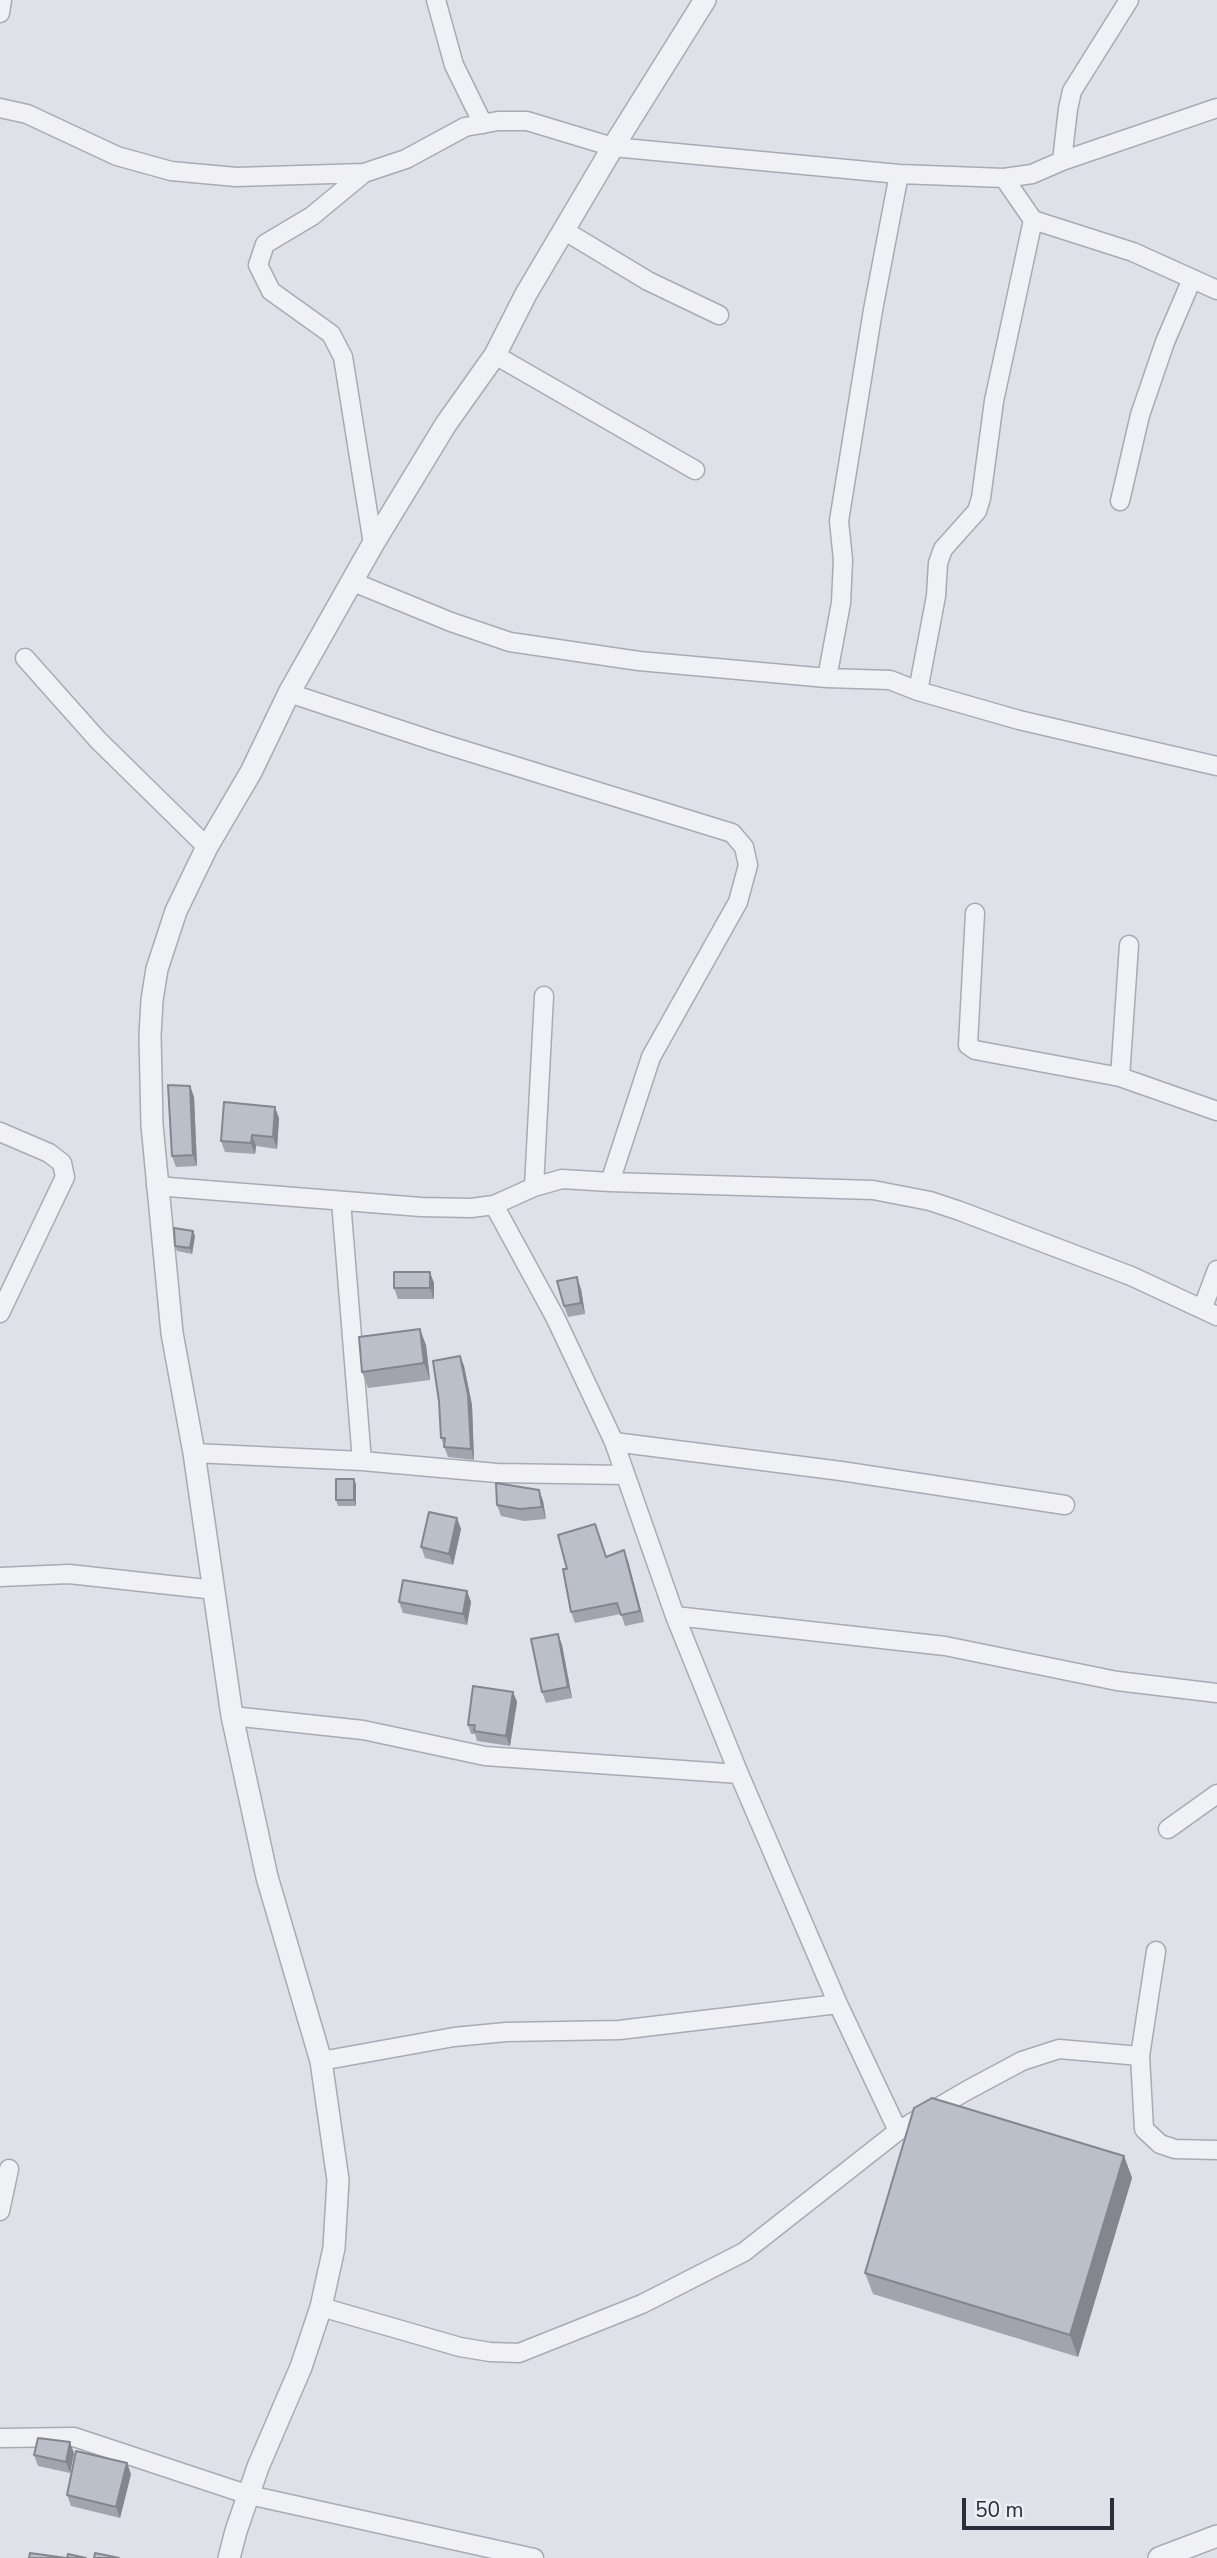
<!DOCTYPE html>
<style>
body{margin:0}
#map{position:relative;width:1217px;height:2558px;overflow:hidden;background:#dee1e7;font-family:"Nunito Sans",sans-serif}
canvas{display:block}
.scale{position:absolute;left:962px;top:2498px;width:152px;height:32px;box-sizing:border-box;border:4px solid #282e3c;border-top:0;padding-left:9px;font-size:21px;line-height:24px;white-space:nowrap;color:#282e3c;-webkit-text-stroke:5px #edeff4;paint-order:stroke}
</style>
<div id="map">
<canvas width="1217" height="2558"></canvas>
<div class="scale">50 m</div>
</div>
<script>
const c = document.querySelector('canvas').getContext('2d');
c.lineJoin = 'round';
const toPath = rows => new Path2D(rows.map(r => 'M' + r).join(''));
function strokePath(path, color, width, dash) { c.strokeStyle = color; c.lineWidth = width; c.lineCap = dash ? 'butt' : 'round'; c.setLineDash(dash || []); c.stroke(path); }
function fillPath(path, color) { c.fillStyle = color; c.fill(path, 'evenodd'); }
const minor = toPath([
 [436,0,454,65,483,124],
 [0,13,2,0],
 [0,108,27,114,117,156,171,171,236,177,364,173,406,159,465,127,498,121,527,121,613,147,899,174,1004,178,1032,174,1062,161,1217,108],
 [1062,161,1068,109,1072,91,1129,0],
 [364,173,312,216,265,244,258,265,271,291,331,334,343,357,373,544],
 [1004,178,1033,220,1133,252,1217,290],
 [565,231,648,281,719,315],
 [495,355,695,470],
 [1120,501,1140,415,1165,342,1192,279],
 [353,582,451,622,510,642,639,661,827,678,890,680,918,691,1019,720,1217,766],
 [25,658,98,740,207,847],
 [827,678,841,603,843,560,839,521,873,310,899,174],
 [918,691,936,596,938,563,943,549,977,511,981,498,994,401,1033,220],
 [289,693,434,741,732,833,744,847,748,865,738,902,651,1057,610,1182],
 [975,913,968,1045,975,1050,1120,1077,1217,1111],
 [1120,1077,1129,945],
 [0,1132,49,1153,62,1163,65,1177,0,1313],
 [156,1186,421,1207,471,1208,494,1205,534,1187,562,1179,610,1182,873,1190,930,1201,960,1211,1131,1276,1217,1316],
 [534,1187,544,996],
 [341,1201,362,1461],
 [494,1205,555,1317,614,1442,675,1616,739,1774,838,2004,898,2131],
 [1203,1307,1217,1270],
 [614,1442,841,1471,1065,1505],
 [194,1453,362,1461,497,1473,625,1475],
 [0,1577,69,1574,215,1590],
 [675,1616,945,1646,1117,1681,1217,1693],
 [232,1716,363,1730,485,1756,739,1774],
 [1168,1829,1217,1794],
 [1156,1951,1140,2056,1144,2129,1160,2144,1175,2149,1217,2150],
 [321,2061,454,2037,506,2032,619,2030,838,2004],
 [0,2211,9,2169],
 [321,2307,460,2347,490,2352,519,2353,642,2304,744,2252,898,2131,966,2091,1022,2061,1059,2049,1140,2056],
 [0,2438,74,2437,249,2495,534,2558]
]);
const tertiary = toPath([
 [229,2558,236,2531,258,2467,301,2367,321,2307,334,2248,338,2180,321,2061,267,1877,232,1716,194,1453,172,1333,152,1125,150,1036,152,1000,157,969,176,911,207,847,251,772,289,693,373,544,446,424,495,355,526,294,613,147,705,0],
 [1159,2558,1217,2536]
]);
const wall = toPath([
 [190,1086,194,1097,197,1166,176,1167,172,1156],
 [279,1118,277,1149,256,1146,255,1154,225,1152,221,1141],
 [195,1236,192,1254,177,1251,175,1246],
 [434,1283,434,1299,398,1299,394,1288],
 [581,1289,585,1314,568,1317,564,1306],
 [426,1345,430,1380,368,1388,362,1372],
 [460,1356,464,1366,472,1405,474,1460,448,1457,441,1438],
 [356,1484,356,1506,338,1506,336,1500],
 [539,1490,543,1501,546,1519,524,1521,501,1516,497,1505],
 [457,1518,461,1529,453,1565,425,1558,421,1547],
 [606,1557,628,1561,644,1622,625,1626,621,1614,575,1623,571,1612],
 [467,1591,471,1602,467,1625,403,1613,399,1602],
 [558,1634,562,1645,572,1698,546,1703,542,1692],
 [513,1692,517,1702,510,1746,477,1741,475,1734,471,1734,468,1725],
 [1124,2156,1132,2178,1078,2357,873,2294,865,2273],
 [74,2453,70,2473,38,2466,34,2455],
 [131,2474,120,2518,71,2506,67,2495]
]);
const shadedWall = toPath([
 [190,1086,194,1097,197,1166,193,1155],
 [275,1107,279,1118,277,1149,273,1137],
 [252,1135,256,1146,255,1154,251,1143],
 [193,1231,195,1236,192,1254,190,1248],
 [430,1272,434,1283,434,1299,430,1288],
 [577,1277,581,1289,585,1314,581,1303],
 [420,1329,426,1345,430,1380,424,1363],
 [460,1356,464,1366,472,1405,474,1460,471,1449],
 [354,1479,356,1484,356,1506,354,1500],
 [539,1490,543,1501,546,1519,542,1507],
 [457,1518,461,1529,453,1565,449,1554],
 [624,1550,628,1561,644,1622,640,1611],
 [467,1591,471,1602,467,1625,463,1614],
 [558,1634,562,1645,572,1698,568,1687],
 [513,1692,517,1702,510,1746,506,1736],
 [1124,2156,1132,2178,1078,2357,1070,2335],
 [70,2442,74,2453,70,2473,66,2462],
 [127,2463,131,2474,120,2518,116,2507]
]);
const building = toPath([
 [168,1085,190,1086,193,1155,172,1156,168,1085],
 [224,1102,275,1107,273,1137,252,1135,251,1143,221,1141,224,1102],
 [174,1228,193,1231,190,1248,175,1246,174,1228],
 [394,1272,430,1272,430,1288,394,1288,394,1272],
 [577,1277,581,1303,564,1306,557,1281,577,1277],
 [420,1329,424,1363,362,1372,359,1337,420,1329],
 [460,1356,468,1395,471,1449,444,1447,445,1438,441,1438,439,1401,433,1361,460,1356],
 [336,1479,354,1479,354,1500,336,1500,336,1479],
 [496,1483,539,1490,542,1507,520,1509,497,1505,496,1483],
 [429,1512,457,1518,449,1554,421,1547,429,1512],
 [595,1524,606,1557,624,1550,640,1611,621,1615,617,1603,571,1612,563,1569,567,1569,558,1535,595,1524],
 [403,1580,467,1591,463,1614,399,1602,403,1580],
 [558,1634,568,1687,542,1692,531,1639,558,1634],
 [473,1686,513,1692,506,1736,474,1731,475,1725,468,1725,473,1686],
 [932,2098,1124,2156,1070,2335,865,2273,914,2108,932,2098],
 [38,2438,70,2442,66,2462,34,2455,38,2438],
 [76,2451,127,2463,116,2507,67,2495,76,2451],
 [30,2553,66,2558,29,2558,30,2553],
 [95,2553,119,2558,94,2558,95,2553],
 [68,2554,86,2558,67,2558,68,2554]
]);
strokePath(minor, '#a7abb4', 21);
strokePath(tertiary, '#a7abb4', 24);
strokePath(minor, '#f0f1f5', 18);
strokePath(tertiary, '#f0f1f5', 21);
fillPath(wall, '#a1a4ad');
fillPath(shadedWall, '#83868d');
fillPath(building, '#bbbfc9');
strokePath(building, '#83868d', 2);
</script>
